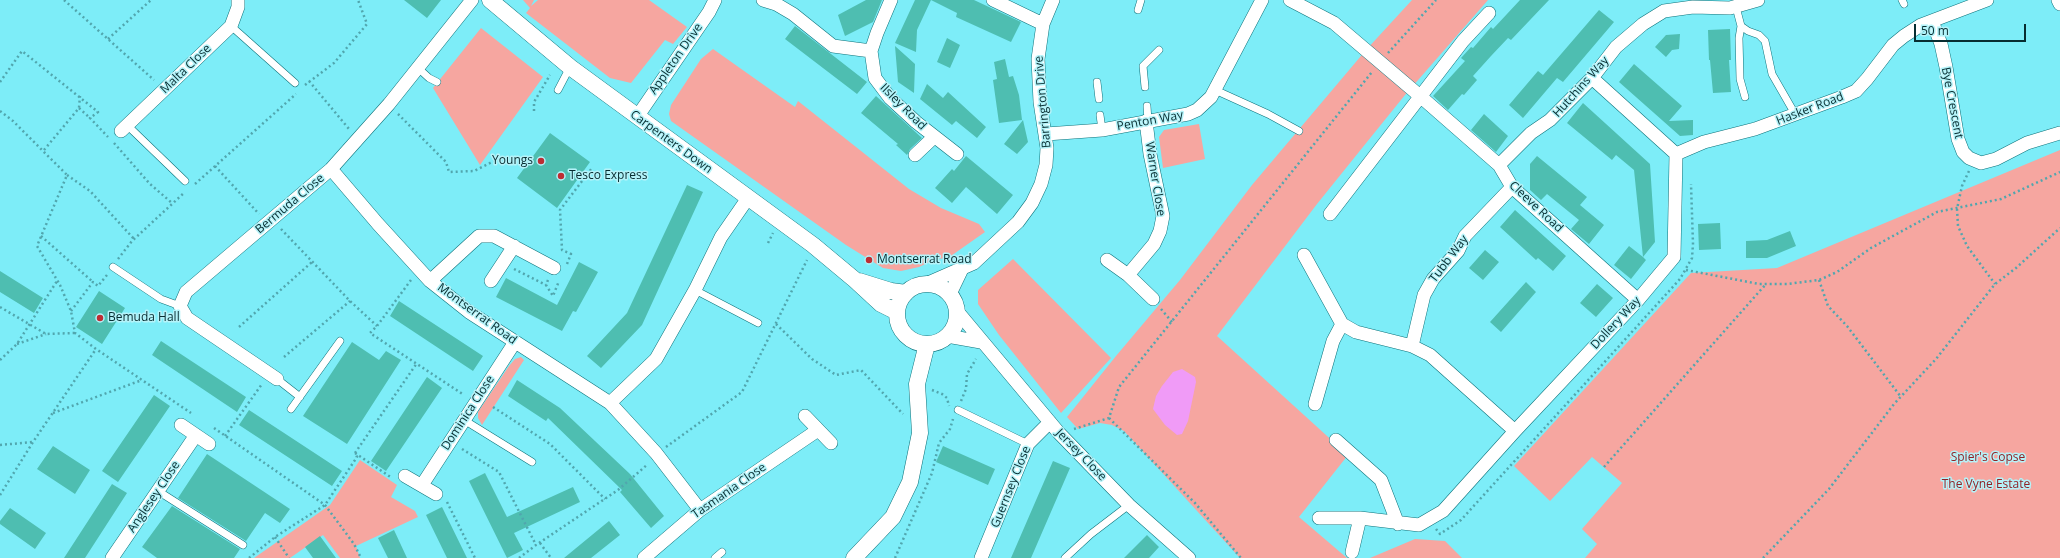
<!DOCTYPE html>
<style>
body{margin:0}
#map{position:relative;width:2060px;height:558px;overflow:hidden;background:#7dedf8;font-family:"Open Sans",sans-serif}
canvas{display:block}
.scale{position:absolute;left:1914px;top:24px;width:112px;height:18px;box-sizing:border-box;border:2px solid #072d31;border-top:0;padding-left:5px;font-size:12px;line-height:14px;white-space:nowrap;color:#072d31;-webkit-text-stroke:3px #b5f3f9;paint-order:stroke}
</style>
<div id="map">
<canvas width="2060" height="558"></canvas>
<div class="scale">50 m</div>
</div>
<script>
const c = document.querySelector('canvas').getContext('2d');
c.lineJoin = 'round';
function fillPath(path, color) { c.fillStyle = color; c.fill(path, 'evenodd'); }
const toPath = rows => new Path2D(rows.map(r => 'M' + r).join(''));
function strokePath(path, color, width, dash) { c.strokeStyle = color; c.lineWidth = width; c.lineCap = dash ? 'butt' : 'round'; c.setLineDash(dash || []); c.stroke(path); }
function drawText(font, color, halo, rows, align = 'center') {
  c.font = font + ' "Open Sans",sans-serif'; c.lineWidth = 3; c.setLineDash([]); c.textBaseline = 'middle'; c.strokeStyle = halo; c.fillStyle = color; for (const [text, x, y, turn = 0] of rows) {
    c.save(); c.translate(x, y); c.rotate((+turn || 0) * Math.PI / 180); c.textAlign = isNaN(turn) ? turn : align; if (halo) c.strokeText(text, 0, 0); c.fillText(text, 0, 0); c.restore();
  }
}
const green = toPath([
 [523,0,534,0,531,6,538,0,649,0,687,27,673,44,665,40,631,83,610,78,526,13,530,8],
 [1412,0,1488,0,1405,95,1371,137,1317,204,1217,336,1348,455,1299,517,1347,558,1240,558,1124,431,1112,425,1100,423,1078,429,1067,417,1116,356,1180,280,1252,185,1366,50],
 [481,28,543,77,480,165,433,88],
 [713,49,795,107,798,101,909,189,941,208,979,224,985,232,948,258,936,259,919,267,901,271,883,268,846,245,671,121,669,114,671,105,701,59],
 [1199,124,1205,159,1163,168,1159,137,1164,130],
 [2060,150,2060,558,1585,558,1597,544,1582,529,1622,483,1592,457,1550,501,1514,466,1691,273,1777,268],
 [1013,259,1111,358,1061,413,999,335,978,304,978,290],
 [521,357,524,360,482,425,478,418,478,412,509,366,515,359],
 [360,460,397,485,391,497,415,511,418,517,356,546,360,558,340,558,323,535,290,558,254,558,330,505],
 [1415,539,1445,541,1462,558,1370,558]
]);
const water = toPath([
 [1182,369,1195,377,1196,382,1188,421,1182,434,1177,435,1165,425,1153,409,1156,396,1162,386,1173,372]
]);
const building = toPath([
 [404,0,441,0,427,18],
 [866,0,882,0,873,22,845,36,838,15],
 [915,0,974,0,1021,22,1011,42,956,17,957,13,931,0,917,30,916,52,895,43],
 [1520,0,1549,0,1511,40,1508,38,1491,56,1473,76,1477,80,1464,95,1462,94,1448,110,1433,96,1465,61,1461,58,1471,47,1473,48,1491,27,1493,29],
 [1599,10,1614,22,1563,82,1557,78,1523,118,1509,105,1538,71,1543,75],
 [795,26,867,82,857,94,785,39],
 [1730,29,1731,60,1729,60,1731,92,1713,93,1710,60,1709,60,1708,30],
 [1680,34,1679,49,1672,50,1666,57,1655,47,1666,35],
 [947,38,960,45,950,68,937,62],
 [895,46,915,64,914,93,898,82],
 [1005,59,1009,77,1013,76,1019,95,1022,120,999,123,993,80,997,79,994,62],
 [1634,64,1682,106,1669,121,1693,120,1693,135,1680,136,1619,82],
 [927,84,943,98,948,92,986,127,977,138,956,121,952,125,920,99],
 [876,96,922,138,910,149,907,155,896,145,898,144,861,113],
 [1583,103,1650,164,1655,242,1643,257,1646,260,1631,279,1614,265,1629,246,1643,257,1634,170,1616,155,1612,160,1567,123],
 [1484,114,1508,136,1496,152,1471,130],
 [1023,120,1028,142,1017,154,1004,144],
 [550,133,590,162,557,208,517,178],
 [966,156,1013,195,997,214,966,187,952,203,935,188,952,169,954,171],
 [1537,156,1587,197,1580,205,1604,225,1589,244,1571,229,1579,220,1547,194,1541,200,1530,190,1530,164],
 [687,185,703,192,642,325,601,368,587,356,627,313],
 [1515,210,1566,256,1553,271,1538,258,1536,260,1500,227],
 [1720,223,1721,249,1699,250,1698,224],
 [1790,231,1796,246,1767,258,1746,258,1746,241,1767,240],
 [1485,250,1499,262,1483,280,1469,268],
 [579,262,598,272,576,312,573,311,562,331,496,297,506,278,557,305],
 [0,271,43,298,34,313,0,292],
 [1526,282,1536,292,1501,332,1490,322],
 [1597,284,1613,298,1596,317,1580,303],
 [99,291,125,308,102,344,76,327],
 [399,301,483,356,473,371,390,316],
 [161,341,246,397,237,412,152,355],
 [352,342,379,360,386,351,401,360,347,444,303,416],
 [427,377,442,388,386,471,371,461],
 [517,380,560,408,630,474,664,516,651,528,620,492,622,490,548,418,546,421,508,396],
 [154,395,170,406,118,482,102,471],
 [249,410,342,471,332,486,239,425],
 [53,446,90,470,75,494,37,469],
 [943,446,995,469,988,485,936,462],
 [207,454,290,509,280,523,265,513,246,541,178,498],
 [1053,461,1070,468,1031,558,1011,558],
 [485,473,507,517,573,487,580,502,514,533,523,550,507,558,469,481],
 [112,484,127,493,85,558,64,558],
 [172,506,240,549,234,558,157,558,142,547],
 [442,507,467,558,447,558,426,515],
 [10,508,46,533,35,549,0,524,0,521],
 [609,521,620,535,591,558,564,558],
 [394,530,407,558,388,558,378,538],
 [1147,535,1159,547,1149,558,1124,558],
 [320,536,336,558,313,558,305,547]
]);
const path = toPath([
 [64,0,154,80],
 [108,39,151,0],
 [1388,53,1436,0],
 [309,81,349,129],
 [0,82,22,51,98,112,90,118,108,137],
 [305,85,334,63,367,24,358,0],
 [79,108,90,118],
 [0,111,13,121,67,175,37,246,60,285,71,311,75,333,96,349,191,413],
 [534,111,534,102,550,75],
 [398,114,446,162,449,172,474,171,494,161],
 [114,143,150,184,172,203],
 [44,150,79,108,80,96],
 [215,166,259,214],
 [1969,171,1962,186,1957,209,1958,226,1967,246,1995,284],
 [67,175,90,191,134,239],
 [195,184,296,94],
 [281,229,350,301,377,326],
 [41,236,93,282],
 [768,243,773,233],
 [118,259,132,241,185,192],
 [567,264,571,254,562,250,560,210,592,168],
 [514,269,546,285],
 [1686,270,1759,284,1787,284,1819,280,1837,272,1871,248,1937,212,2001,199,2060,172],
 [411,280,377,326,370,333,464,395],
 [548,280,546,285,553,296,559,281],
 [1819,280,1828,306,1847,326,1901,397],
 [0,307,46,334,75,333],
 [1161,309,1172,322],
 [71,311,93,282,98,286,107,275],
 [776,324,812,359,836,375,861,370,903,414],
 [239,327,312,262],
 [17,344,46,334],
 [284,357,350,301],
 [0,360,17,344,57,281],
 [932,390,942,394,947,398,949,406],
 [961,401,966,389,967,374,976,359],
 [493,407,550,444,605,499],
 [53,413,142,380],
 [1109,418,1195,503,1241,558],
 [214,428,325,505,354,544,361,558],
 [1074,429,1109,418,1119,387,1372,72],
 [225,436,262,384],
 [0,445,33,442],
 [666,447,742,392,807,260],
 [462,449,499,472,536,545],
 [355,453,417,363],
 [1604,467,1766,284],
 [0,495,33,442,96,349],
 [447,502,475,558],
 [1436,529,1440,534,1461,520,1680,279,1692,258,1693,244,1691,184],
 [275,537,289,558],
 [540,543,551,558],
 [249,558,275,537,325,505,357,457,355,453,392,478],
 [519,558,536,545,618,490,648,464],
 [895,558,932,473,939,443,950,429,953,419],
 [1763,558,1829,489,1894,404,1936,359,1995,284,2016,268,2060,228]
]);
const service = toPath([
 [1902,0,1904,4],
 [1736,7,1741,26,1748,31,1759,35,1765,41,1772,74,1795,114],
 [1138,10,1141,0],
 [231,26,295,83],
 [1741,26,1739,38,1740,79,1745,97],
 [417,67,429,78,437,82],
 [1097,82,1099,99],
 [1145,87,1143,66,1159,50],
 [558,90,570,67],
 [1215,90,1268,114,1299,131],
 [1147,106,1148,121],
 [1100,115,1102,130],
 [128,126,185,181],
 [113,267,161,299,180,306],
 [695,290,758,323],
 [277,379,300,397],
 [291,409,340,341],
 [958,410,1028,444],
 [464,420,532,462],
 [158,491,243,545],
 [715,558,722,552],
 [1065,558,1091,534,1129,505]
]);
const minor = toPath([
 [763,0,776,4,793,14,833,46,871,51],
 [891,0,877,33,871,51,875,78,890,98,916,122,957,154],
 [993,0,1043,24],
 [1290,0,1334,23,1420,96,1499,165,1512,187,1638,300],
 [2058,0,2060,4],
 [1932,21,1941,44,1946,67,1958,139,1963,152,1969,158,1981,163,1996,159,2027,143,2060,133],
 [637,117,709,12,715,0],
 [121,131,231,26,238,7,238,0],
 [1046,134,1102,130,1188,114,1197,110,1211,97,1262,0],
 [1676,154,1704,142,1755,129,1842,97,1856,91,1867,79,1893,45,1904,36,1921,25,1987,0],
 [915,155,934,137],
 [1499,165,1531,133,1550,120,1592,78,1616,47,1643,24,1664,11,1693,7,1730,8,1758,0],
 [331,169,378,224,430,281,469,312,610,403,656,453,700,510],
 [1330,214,1463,41,1489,13],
 [1304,255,1342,324,1356,332,1412,346,1424,295,1433,279,1458,251,1465,236,1512,187],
 [1107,260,1128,275,1153,299],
 [1128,275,1154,244,1160,231,1163,216,1150,154,1146,121],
 [430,281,479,236,494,236,554,268],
 [491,281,514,246],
 [926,284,974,263,1018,222,1032,203,1041,184,1046,165,1047,148,1040,102,1038,59,1043,24,1053,0],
 [950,294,962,269],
 [957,311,1059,433,1129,505,1189,558],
 [947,336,981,342],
 [1412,346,1430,355,1515,431],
 [277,379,187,318,180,306,186,292,331,169,389,104,472,0],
 [610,403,656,359,695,290,721,237,748,198],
 [1315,404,1333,341,1342,324],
 [805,416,831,443],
 [181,425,209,444],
 [1336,440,1381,480,1398,524],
 [405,476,436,494],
 [422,485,515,342],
 [1319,518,1360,518,1419,525,1443,511,1515,431,1638,300,1674,257,1676,154,1592,78],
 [1352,552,1360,518],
 [112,558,196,435],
 [644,558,700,510,818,430],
 [981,558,1028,444,1050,422]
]);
const tertiary = toPath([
 [490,0,570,67,813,245,855,280,881,304,897,312],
 [859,281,891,291,906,293],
 '897 314a30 30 0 1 1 60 0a30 30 0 1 1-60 0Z',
 [854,558,893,517,910,482,920,433,917,384,927,344]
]);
const markers = [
 [541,161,4,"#bd2d33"],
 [561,176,4,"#bd2d33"],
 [869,260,4,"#bd2d33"],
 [100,318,4,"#bd2d33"]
];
const streetNames = [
 ["Appleton Drive",676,59,-55],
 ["Malta Close",186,69,-44],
 ["Hutchins Way",1581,87,-48],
 ["Barrington Drive",1043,102,-95],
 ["Bye Crescent",1952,103,79],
 ["Ilsley Road",903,107,45],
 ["Hasker Road",1810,109,-21],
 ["Penton Way",1150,121,-10],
 ["Carpenters Down",671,142,36],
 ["Warner Close",1155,179,81],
 ["Bermuda Close",290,204,-40],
 ["Cleeve Road",1536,207,43],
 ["Tubb Way",1449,259,-53],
 ["Montserrat Road",477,314,36],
 ["Dollery Way",1616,323,-47],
 ["Dominica Close",468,413,-57],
 ["Jersey Close",1081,455,46],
 ["Guernsey Close",1011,487,-68],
 ["Tasmania Close",729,491,-35],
 ["Anglesey Close",154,497,-56]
];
const poiNames = [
 ["Youngs",533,161,"right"],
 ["Tesco Express",569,176],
 ["Montserrat Road",877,260],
 ["Bemuda Hall",108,318]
];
const parkNames = [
 ["Spier's Copse",1988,458],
 ["The Vyne Estate",1986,485]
];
fillPath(green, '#f6a6a0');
fillPath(water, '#f09bf7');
fillPath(building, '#4ebeb1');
strokePath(service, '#0d727a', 8);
strokePath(minor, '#0d727a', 14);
strokePath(tertiary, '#0d727a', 17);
strokePath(path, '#51a6ae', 2.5, [2, 3]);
strokePath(service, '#fff', 7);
strokePath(minor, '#fff', 13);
strokePath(tertiary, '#fff', 16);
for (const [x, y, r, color] of markers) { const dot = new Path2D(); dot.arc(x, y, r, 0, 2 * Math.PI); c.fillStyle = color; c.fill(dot); strokePath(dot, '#b5f3f9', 1.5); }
drawText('12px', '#072d31', '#b5f3f9', streetNames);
drawText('12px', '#072d31', '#b5f3f9', poiNames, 'left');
drawText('12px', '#912125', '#b5f3f9', parkNames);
</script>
